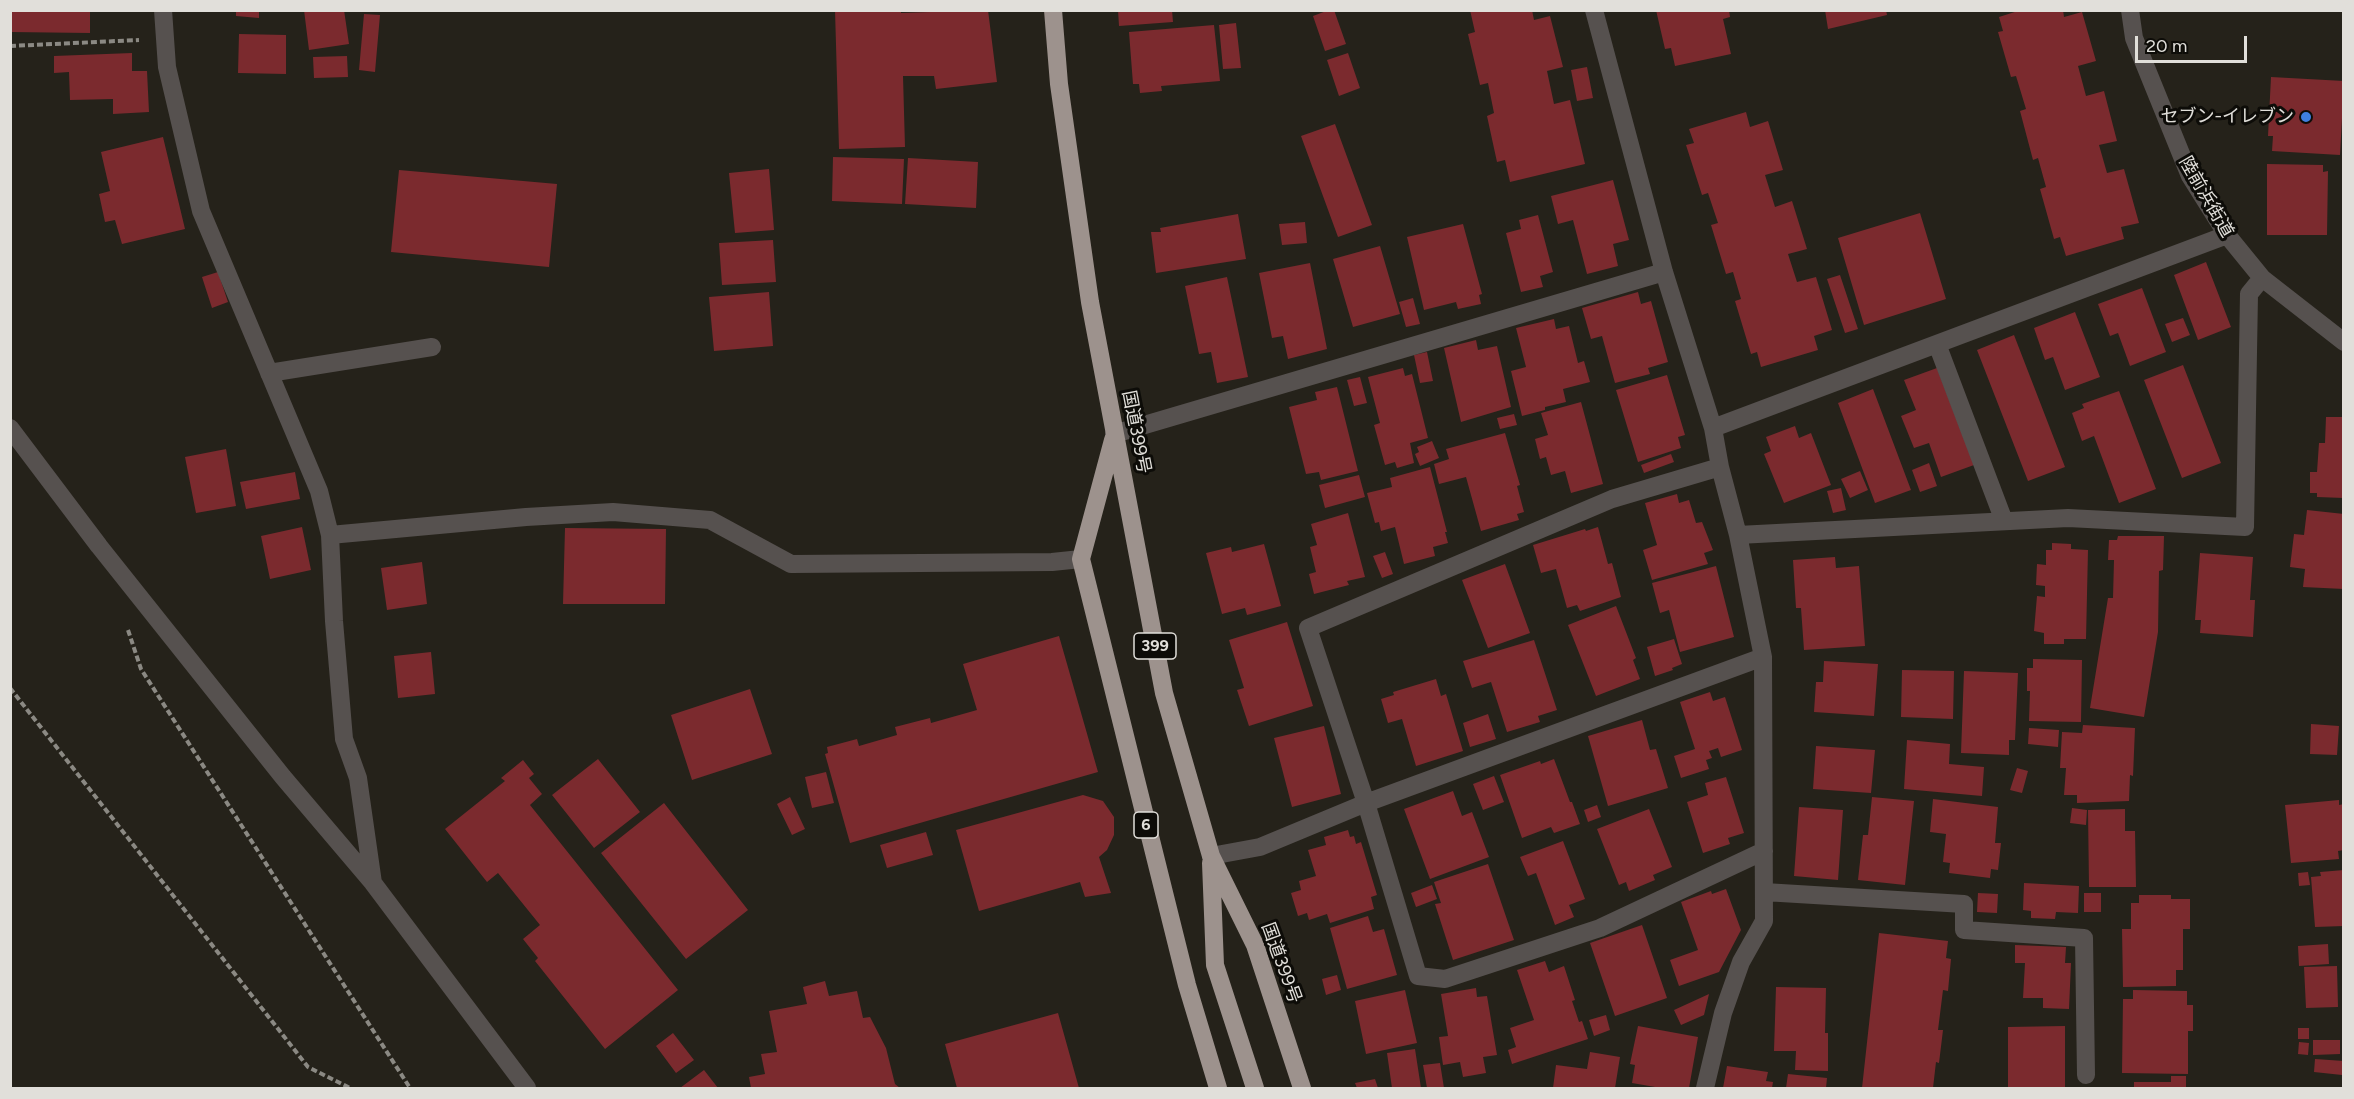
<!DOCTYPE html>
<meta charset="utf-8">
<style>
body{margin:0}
#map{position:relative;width:2354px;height:1099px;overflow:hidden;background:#25221a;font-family:Figtree,sans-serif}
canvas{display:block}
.frame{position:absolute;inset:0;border:12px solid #e1dfda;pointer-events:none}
.scale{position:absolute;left:2135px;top:36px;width:112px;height:27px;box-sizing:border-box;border:3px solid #e1dfda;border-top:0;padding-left:8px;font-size:18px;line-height:21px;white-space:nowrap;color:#e1dfda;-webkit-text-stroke:4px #0d0c08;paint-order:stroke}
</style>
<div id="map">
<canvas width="2354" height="1099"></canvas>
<div class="frame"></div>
<div class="scale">20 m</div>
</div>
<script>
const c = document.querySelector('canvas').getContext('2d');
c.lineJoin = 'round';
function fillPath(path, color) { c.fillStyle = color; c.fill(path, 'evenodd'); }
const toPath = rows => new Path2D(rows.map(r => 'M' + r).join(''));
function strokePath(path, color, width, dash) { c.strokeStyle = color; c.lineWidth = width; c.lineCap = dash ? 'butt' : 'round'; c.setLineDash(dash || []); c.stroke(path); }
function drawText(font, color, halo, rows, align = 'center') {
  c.font = font + ' Figtree,"Noto Sans JP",sans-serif'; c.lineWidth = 6; c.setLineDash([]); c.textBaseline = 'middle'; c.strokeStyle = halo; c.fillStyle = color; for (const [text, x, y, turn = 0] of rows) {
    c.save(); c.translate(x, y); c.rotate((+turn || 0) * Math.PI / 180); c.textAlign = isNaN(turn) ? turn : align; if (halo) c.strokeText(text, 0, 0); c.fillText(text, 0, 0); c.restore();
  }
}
const building = toPath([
 [10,10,90,10,90,33,10,32],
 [236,10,259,10,259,18,236,16],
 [304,10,344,10,349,44,309,50],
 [835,10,901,10,901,13,988,10,997,82,936,89,934,76,903,76,905,147,839,149],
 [1118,10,1172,10,1173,22,1119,26],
 [1329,10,1334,10,1346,44,1325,51,1313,16],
 [1470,10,1532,10,1534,20,1550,16,1563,67,1547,71,1554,104,1570,100,1585,164,1510,182,1505,160,1497,162,1487,116,1494,113,1488,83,1480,85,1468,34,1475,32],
 [1656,10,1729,10,1730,17,1723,19,1731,54,1675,66,1671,48,1665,49],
 [1825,10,1886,10,1887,15,1828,29],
 [2021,10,2063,10,2064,17,2082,12,2096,61,2078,66,2086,96,2104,91,2117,141,2099,145,2107,173,2124,169,2139,223,2121,227,2124,239,2066,256,2060,237,2054,239,2040,189,2046,187,2038,158,2033,160,2020,111,2026,109,2016,76,2011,77,1998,32,2003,31,1999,17],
 [364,14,380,15,375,72,359,70],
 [1236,23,1241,68,1223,69,1219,25],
 [1214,25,1220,81,1161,86,1162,91,1140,93,1139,84,1133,84,1129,32],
 [239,34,286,35,286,74,238,73],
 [132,53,132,71,147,71,149,112,113,114,113,99,70,100,69,72,54,73,54,56],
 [1348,53,1360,88,1339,96,1327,60],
 [347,56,348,77,314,78,313,57],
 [1587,67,1593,98,1577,101,1571,70],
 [2271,77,2344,81,2340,155,2272,151,2273,136,2268,136],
 [1746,112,1750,127,1768,121,1783,170,1765,175,1775,207,1792,201,1807,249,1788,254,1797,282,1816,277,1832,330,1814,336,1818,350,1761,367,1757,352,1751,354,1735,301,1741,299,1733,272,1726,274,1711,225,1718,223,1708,193,1702,195,1686,145,1694,143,1689,129],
 [1335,124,1372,225,1338,237,1301,136],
 [163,137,185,229,122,244,115,220,105,222,99,194,110,191,101,152],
 [833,157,904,159,902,204,832,201],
 [908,158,978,162,976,208,905,204],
 [2267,164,2323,165,2323,172,2328,171,2327,235,2267,235],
 [769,169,774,230,735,233,729,173],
 [399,170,557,184,549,267,391,252],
 [1613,180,1629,240,1613,244,1618,266,1587,274,1573,220,1558,224,1551,196],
 [1920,213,1946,299,1864,325,1838,238],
 [1238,214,1246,259,1156,273,1151,232,1161,232,1160,228],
 [1538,215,1553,272,1540,276,1543,287,1521,292,1506,233,1521,229,1519,220],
 [1305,222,1307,243,1282,245,1279,224],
 [1463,224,1482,294,1479,295,1481,304,1458,309,1456,302,1424,310,1407,237],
 [773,240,776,282,722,285,719,243],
 [1380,246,1400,314,1353,327,1333,259],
 [2206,262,2231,327,2198,340,2174,275],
 [1310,263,1327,349,1288,359,1283,336,1272,338,1259,273],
 [218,272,228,302,212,308,202,277],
 [1840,275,1858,329,1845,333,1827,279],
 [1227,277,1248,377,1217,383,1211,352,1199,354,1185,286],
 [2142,288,2166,352,2130,366,2118,333,2110,336,2098,304],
 [769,292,773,346,714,351,709,297],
 [1638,292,1641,304,1651,301,1668,362,1648,368,1650,374,1615,383,1602,336,1591,339,1582,308],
 [1413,298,1420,324,1406,327,1399,302],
 [2075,312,2100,377,2065,390,2053,357,2045,360,2034,328],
 [2183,318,2190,335,2172,342,2165,324],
 [1554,319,1556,329,1569,326,1578,363,1584,361,1590,382,1563,389,1566,402,1545,407,1545,410,1522,416,1511,371,1526,367,1516,328],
 [2014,335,2065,467,2028,481,1977,350],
 [1476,340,1478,350,1497,346,1511,407,1461,422,1444,348],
 [1427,352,1433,381,1420,383,1414,355],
 [2183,365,2221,463,2182,478,2144,380],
 [1403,368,1405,376,1412,374,1428,438,1410,443,1414,463,1397,468,1395,462,1385,465,1374,425,1380,423,1368,377],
 [1937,368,1974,465,1941,477,1929,443,1914,448,1901,416,1916,410,1904,380],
 [1667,375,1685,435,1678,437,1681,448,1638,462,1616,390],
 [1360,377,1367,403,1354,406,1347,380],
 [1337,387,1358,471,1321,480,1319,472,1306,474,1289,407,1317,400,1315,392],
 [1873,389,1911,490,1875,503,1838,403],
 [2119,391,2156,489,2119,503,2094,436,2082,441,2072,413,2084,408,2082,404],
 [1581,402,1603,484,1571,493,1565,471,1551,475,1546,457,1540,459,1535,439,1548,435,1541,413],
 [1514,414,1517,425,1500,429,1497,418],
 [2326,417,2344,417,2344,498,2317,497,2317,493,2310,493,2310,472,2317,472,2319,443,2325,443],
 [1795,426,1799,438,1811,433,1831,485,1784,503,1764,454,1771,451,1766,437],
 [1505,433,1520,485,1517,486,1524,512,1517,514,1519,520,1481,531,1466,477,1439,484,1434,464,1449,459,1446,449],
 [1432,441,1439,458,1420,466,1415,454,1419,452,1417,447],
 [226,449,236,506,196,513,185,457],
 [1671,454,1674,462,1644,473,1641,465],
 [1929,463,1937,486,1920,492,1912,470],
 [1430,467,1447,532,1445,532,1448,543,1433,547,1435,556,1404,564,1395,527,1381,531,1379,522,1375,523,1367,493,1392,487,1390,478],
 [1860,471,1868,490,1850,498,1841,479],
 [295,472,300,499,246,509,240,482],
 [1359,475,1365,497,1325,508,1319,485],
 [1841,488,1846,510,1833,513,1827,491],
 [1677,494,1679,503,1689,500,1696,523,1702,522,1713,550,1704,553,1708,564,1652,580,1643,550,1657,545,1645,503],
 [2307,510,2344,514,2344,589,2303,587,2305,569,2290,567,2294,534,2304,535],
 [1348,513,1365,577,1347,581,1349,585,1314,594,1309,574,1316,572,1310,547,1317,545,1311,524],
 [302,527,311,570,270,579,261,536],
 [1598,527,1608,564,1612,563,1621,597,1580,611,1577,605,1567,608,1556,569,1541,573,1533,545,1585,529,1586,531],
 [565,528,666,529,665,604,563,604],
 [2118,536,2164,536,2163,570,2159,571,2158,632,2144,717,2090,708,2108,598,2113,598,2114,560,2108,560,2109,540,2117,540],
 [2052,543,2071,544,2071,549,2088,550,2086,639,2064,639,2064,644,2044,644,2044,633,2034,631,2037,596,2045,597,2045,586,2036,585,2037,564,2046,565,2046,550,2052,550],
 [1264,544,1281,606,1247,615,1245,608,1222,614,1206,553,1231,547,1232,552],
 [1385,552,1393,574,1382,578,1373,556],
 [2200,553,2253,557,2250,600,2255,600,2253,637,2200,633,2201,620,2195,620],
 [1835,557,1836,568,1859,566,1865,646,1804,650,1801,608,1796,608,1793,560],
 [422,562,427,604,387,610,381,568],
 [1505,564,1530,633,1488,648,1462,580],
 [1716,566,1734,637,1680,652,1669,610,1660,613,1652,583],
 [1616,606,1636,658,1633,660,1640,679,1596,696,1568,625],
 [1287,622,1313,706,1249,726,1237,690,1244,688,1229,640],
 [1059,636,1098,772,850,843,825,754,828,753,827,747,857,739,859,746,897,735,895,727,930,718,931,723,977,710,963,664],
 [1674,639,1682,664,1672,668,1673,670,1655,676,1647,647],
 [1534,640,1557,710,1538,716,1540,722,1507,732,1491,682,1472,688,1463,661],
 [431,652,435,694,398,698,394,656],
 [2033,659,2082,660,2081,722,2029,721,2030,691,2027,691,2027,668,2033,668],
 [1824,661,1878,664,1874,716,1814,712,1816,682,1823,682],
 [1902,670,1954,671,1953,719,1901,717],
 [1964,671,2018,673,2015,740,2009,740,2009,755,1961,753],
 [1436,679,1441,696,1446,694,1463,751,1416,766,1402,719,1388,723,1381,699,1394,695,1393,692],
 [750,689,772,754,692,780,671,715],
 [1710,692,1713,701,1725,697,1742,750,1721,757,1718,748,1709,751,1712,758,1706,760,1709,769,1681,778,1674,756,1695,749,1680,702],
 [1488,714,1496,739,1470,747,1463,723],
 [1642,720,1650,750,1656,749,1668,788,1608,806,1588,736],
 [2311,724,2339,726,2337,755,2310,754],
 [2083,725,2135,728,2133,776,2130,775,2129,801,2077,803,2077,795,2064,795,2066,768,2060,768,2062,732,2082,733],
 [1324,726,1341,794,1292,807,1274,738],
 [2029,728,2059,730,2058,747,2028,744],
 [1907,740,1950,744,1949,764,1984,767,1982,796,1904,789],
 [1816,746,1875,750,1871,793,1813,789],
 [598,759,640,812,594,848,552,795],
 [1554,759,1570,802,1572,802,1580,824,1554,833,1551,827,1522,838,1500,775,1540,761,1541,764],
 [523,760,534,774,529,778,542,794,530,805,678,990,605,1049,535,961,538,958,523,939,540,925,498,873,487,882,445,829,505,781,501,778],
 [2017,768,2028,771,2022,793,2010,790],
 [826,772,834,803,812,808,805,777],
 [1494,776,1504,802,1483,810,1473,784],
 [1726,777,1744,833,1728,838,1730,844,1703,853,1687,802,1708,795,1705,783],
 [1453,791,1462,816,1472,812,1489,857,1430,879,1404,809],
 [1083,795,1103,801,1114,817,1114,835,1107,850,1099,857,1111,893,1085,897,1080,882,979,911,956,830],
 [790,797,805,829,792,835,777,804],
 [1872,797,1914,801,1905,885,1858,880,1863,835,1868,835],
 [1933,799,1998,807,1995,843,2001,843,1998,870,1991,869,1990,878,1949,873,1950,863,1943,862,1946,834,1930,832],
 [2339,800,2339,805,2344,804,2344,850,2338,851,2339,859,2291,863,2285,805],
 [664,803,748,910,686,959,601,853],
 [1597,805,1601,817,1588,822,1584,810],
 [1799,807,1843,810,1838,880,1794,876],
 [2072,808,2087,810,2086,825,2070,823],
 [1649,809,1672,867,1653,875,1655,880,1629,891,1626,882,1619,885,1597,829],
 [2125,809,2125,831,2135,831,2136,887,2089,887,2088,810],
 [1348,830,1350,837,1354,836,1356,844,1361,842,1377,895,1371,897,1374,909,1330,923,1327,914,1309,920,1307,913,1298,916,1291,893,1301,890,1299,881,1316,876,1308,850,1326,845,1324,837],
 [926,832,933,855,887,868,880,845],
 [1563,841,1585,899,1569,905,1574,917,1555,925,1536,873,1528,876,1520,857],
 [1488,864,1514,940,1453,960,1435,904,1441,903,1434,882],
 [2344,870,2344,926,2315,927,2311,877,2321,876,2320,872],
 [2308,872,2310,885,2299,886,2298,873],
 [2024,883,2079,886,2078,913,2056,912,2055,919,2031,918,2031,911,2023,910],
 [1432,885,1437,899,1416,907,1411,893],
 [1726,889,1741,930,1719,972,1679,986,1670,960,1698,950,1681,902,1711,891,1712,894],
 [1978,893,1998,894,1997,913,1977,912],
 [2084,893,2101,893,2101,912,2084,912],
 [2139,895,2171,895,2171,899,2190,899,2190,929,2183,929,2183,970,2176,970,2176,986,2123,987,2122,929,2131,929,2131,903,2139,903],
 [1368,916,1373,932,1384,929,1397,975,1347,989,1330,928],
 [1642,925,1667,998,1615,1016,1590,943],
 [1879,933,1948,941,1946,958,1951,959,1948,991,1943,990,1938,1030,1943,1030,1939,1063,1936,1062,1933,1088,1862,1088],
 [2328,944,2329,964,2299,966,2298,946],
 [2015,945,2066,947,2065,963,2071,963,2069,1009,2043,1008,2043,998,2023,998,2025,963,2015,963],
 [1545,961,1549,972,1564,966,1575,1000,1572,1001,1579,1022,1582,1021,1588,1039,1512,1064,1508,1050,1516,1047,1510,1028,1534,1020,1517,970],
 [2337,966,2338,1007,2306,1008,2304,967],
 [1337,975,1341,990,1326,995,1322,979],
 [825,981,829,996,857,991,863,1018,870,1017,886,1048,895,1084,900,1088,751,1088,749,1077,765,1074,761,1054,777,1052,769,1011,807,1004,803,987],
 [1776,987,1826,988,1825,1033,1828,1033,1828,1071,1795,1070,1796,1051,1774,1051],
 [1476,988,1477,997,1487,996,1497,1055,1483,1057,1486,1073,1463,1077,1460,1062,1443,1065,1439,1037,1448,1036,1441,994],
 [1405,990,1417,1043,1366,1054,1355,1001],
 [2133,990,2187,991,2187,1005,2193,1005,2193,1031,2188,1031,2188,1074,2122,1073,2123,999,2133,999],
 [1709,994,1704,1015,1681,1025,1674,1010],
 [1058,1013,1079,1088,957,1088,945,1044],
 [1606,1015,1610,1030,1594,1036,1589,1020],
 [1638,1026,1698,1037,1689,1088,1661,1088,1632,1083,1635,1065,1630,1064],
 [2065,1026,2065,1088,2008,1088,2008,1027],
 [2298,1028,2309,1028,2309,1039,2298,1039],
 [673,1033,694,1060,676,1073,656,1046],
 [2313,1040,2340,1040,2340,1054,2313,1055],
 [2299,1042,2309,1043,2308,1055,2298,1054],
 [1415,1049,1421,1088,1392,1088,1387,1053],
 [1590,1052,1620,1057,1615,1088,1553,1088,1556,1065,1587,1069],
 [2315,1059,2344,1061,2342,1075,2314,1072],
 [1440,1063,1444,1088,1427,1088,1423,1065],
 [1727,1066,1768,1072,1766,1081,1773,1082,1772,1088,1723,1088],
 [704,1070,718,1088,680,1088],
 [1788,1074,1827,1078,1826,1088,1786,1088],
 [2171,1076,2186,1076,2186,1088,2134,1088,2134,1082,2171,1082],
 [1375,1079,1378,1088,1357,1088,1355,1083]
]);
const path = toPath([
 [10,46,139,40],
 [128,630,141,669,410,1088],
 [10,688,308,1067,350,1088]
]);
const minor = toPath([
 [163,10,167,67,201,211,319,491,330,535,334,621,344,739,358,778,373,883],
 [1594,10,1664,272,1713,428,1720,467,1738,535,1763,657,1764,921,1741,962,1723,1013,1705,1088],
 [2130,10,2134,38,2190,176,2227,235,2262,278,2344,342],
 [1937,344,2004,521],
 [269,373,432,347],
 [10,428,99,546,283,777,373,883,527,1088],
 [1713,428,2227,235],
 [1114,434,1664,272],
 [1720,467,1612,499,1308,628,1366,803,1418,976,1445,979,1600,928,1764,851],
 [330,535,526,517,613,512,710,520,791,564,1052,562,1081,559],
 [1738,535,2068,518,2245,527,2249,294,2262,278],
 [1211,856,1260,847,1366,803,1763,657],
 [1764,892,1964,904,1964,930,2084,938,2086,1075]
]);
const highway = toPath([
 [1053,10,1059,84,1090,302,1164,693,1211,856,1255,945,1302,1088],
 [1113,440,1081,559,1187,985,1218,1088],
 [1211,863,1215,965,1255,1088]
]);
const markers = [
 [2306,117,6,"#3f7fe0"]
];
const shields = [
 [1155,646,42],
 [1146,825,24]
];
const shieldNames = [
 ["399",1155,646],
 ["6",1146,825]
];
const poiNames = [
 ["セブン-イレブン",2294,117]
];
const streetNames = [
 ["陸前浜街道",2206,197,60],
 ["国道399号",1136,432,79],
 ["国道399号",1281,963,70]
];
fillPath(building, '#7b2a2e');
strokePath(path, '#8b8983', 4, [6, 3]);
strokePath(minor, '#56514f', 18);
strokePath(highway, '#9d928d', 18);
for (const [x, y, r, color] of markers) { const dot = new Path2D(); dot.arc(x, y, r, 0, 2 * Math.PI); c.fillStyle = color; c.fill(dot); strokePath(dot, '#0d0c08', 2); }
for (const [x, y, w] of shields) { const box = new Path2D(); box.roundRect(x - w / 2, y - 13, w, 26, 4.5); c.fillStyle = '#0d0c08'; c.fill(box); strokePath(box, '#e1dfda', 1.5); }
drawText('bold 16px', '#e1dfda', null, shieldNames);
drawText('18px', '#e1dfda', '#0d0c08', poiNames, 'right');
drawText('18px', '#e1dfda', '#0d0c08', streetNames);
</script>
